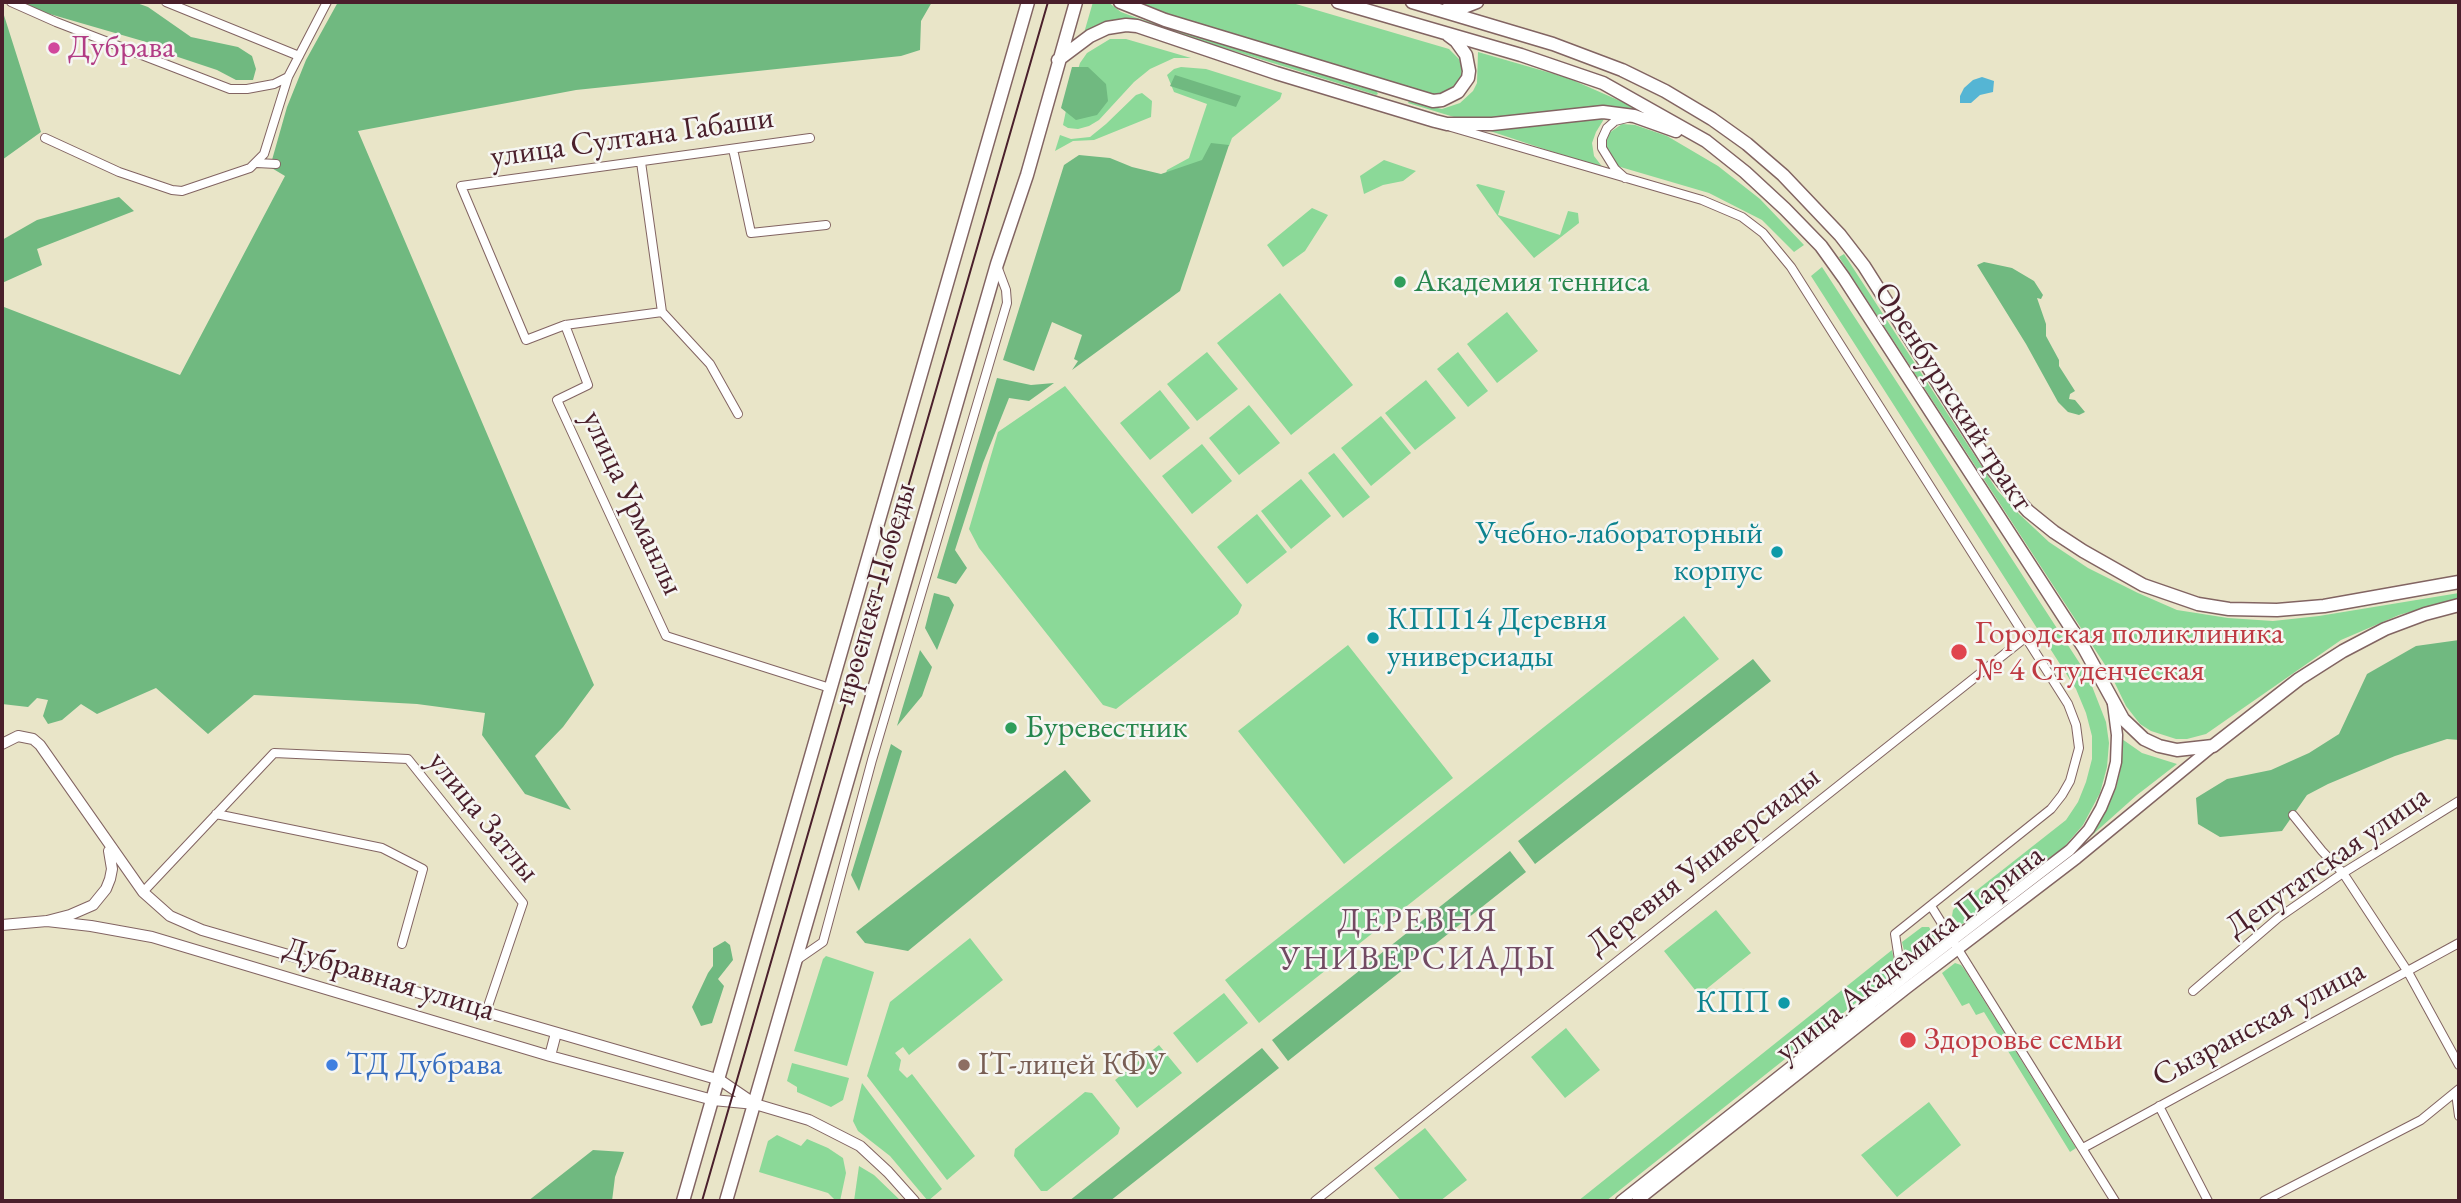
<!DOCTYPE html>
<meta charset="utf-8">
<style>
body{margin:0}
#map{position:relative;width:2461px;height:1203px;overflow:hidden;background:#e9e5c8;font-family:"EB Garamond",serif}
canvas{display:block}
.frame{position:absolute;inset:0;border:4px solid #4a1f2b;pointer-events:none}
</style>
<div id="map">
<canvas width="2461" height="1203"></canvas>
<div class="frame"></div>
</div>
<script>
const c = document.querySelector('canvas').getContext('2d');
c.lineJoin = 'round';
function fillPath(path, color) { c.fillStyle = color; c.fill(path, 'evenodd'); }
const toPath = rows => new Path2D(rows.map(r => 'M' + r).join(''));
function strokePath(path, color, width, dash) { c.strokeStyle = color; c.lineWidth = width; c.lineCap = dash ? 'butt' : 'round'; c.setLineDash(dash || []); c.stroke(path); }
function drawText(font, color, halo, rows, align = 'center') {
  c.font = font + ' "EB Garamond",serif'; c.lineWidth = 5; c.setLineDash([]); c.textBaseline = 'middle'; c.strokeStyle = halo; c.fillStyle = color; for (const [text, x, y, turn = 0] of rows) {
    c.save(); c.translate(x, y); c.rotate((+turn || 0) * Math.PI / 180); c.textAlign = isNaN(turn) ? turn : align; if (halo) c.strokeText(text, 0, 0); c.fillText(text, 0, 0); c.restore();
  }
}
const green = toPath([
 [1093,2,1108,2,1121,12,1137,18,1376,90,1378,94,1376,95,1137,21,1084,33],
 [1125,2,1289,2,1449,49,1459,59,1462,68,1461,78,1456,86,1445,94,1431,94],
 [1110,39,1126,39,1191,58,1174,58,1150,69,1134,82,1099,120,1089,126,1078,129,1068,128,1063,125,1068,101,1080,63,1087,53],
 [1478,52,1568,78,1652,115,1602,107,1475,119,1454,117,1408,103,1409,101,1442,109,1460,103,1473,91,1477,83],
 [1181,67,1206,69,1282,93,1280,99,1232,138,1229,146,1212,144,1203,161,1166,173,1167,170,1189,158,1207,104,1174,92,1167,75,1174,69],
 [1142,93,1152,101,1151,117,1094,140,1073,141,1055,151,1060,135,1071,139,1090,137,1106,124,1136,95],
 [1589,119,1604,119,1596,132,1592,143,1594,156,1604,169,1481,128],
 [1622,124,1635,125,1667,136,1718,166,1760,199,1804,245,1794,252,1762,220,1709,193,1617,166,1605,150,1606,143,1609,133],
 [1384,160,1416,171,1403,181,1383,185,1364,194,1360,176],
 [1478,184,1505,191,1498,215,1560,235,1568,211,1578,213,1579,223,1534,258,1497,215,1476,185],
 [1312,208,1328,215,1305,251,1283,267,1267,245],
 [1844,254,1997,490,2019,514,2049,542,2088,568,2138,593,2177,610,2228,618,2273,621,2319,616,2459,593,2459,598,2399,615,2341,640,2206,734,2187,739,2176,739,2151,731,2140,724,2126,706,2109,671,1839,257],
 [1822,267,2088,676,2106,722,2109,743,2107,767,2100,793,2083,825,2064,847,1962,924,1959,924,1952,916,1953,910,1958,905,2066,820,2078,802,2086,782,2092,759,2092,736,2086,713,2076,689,1811,276],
 [1280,293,1353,385,1291,435,1217,343],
 [1507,312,1538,351,1497,383,1467,344],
 [1207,352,1238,389,1197,421,1167,384],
 [1458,352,1488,391,1468,407,1437,369],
 [1426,380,1456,418,1415,450,1385,413],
 [1065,386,1242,605,1238,614,1116,709,1103,705,979,548,969,529,998,432],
 [1160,390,1190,428,1150,460,1120,423],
 [1249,405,1280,443,1239,475,1209,438],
 [1381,416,1411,453,1371,486,1341,448],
 [1202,444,1232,481,1192,514,1162,476],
 [1334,453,1370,497,1343,518,1308,473],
 [1301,479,1331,516,1291,549,1261,511],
 [1257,514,1287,552,1247,584,1217,547],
 [1684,616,1719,659,1259,1023,1225,980],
 [1348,645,1453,778,1344,864,1238,731],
 [2122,739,2142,753,2177,764,2137,795,2091,836,2116,788,2120,772],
 [1716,910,1751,953,1699,995,1664,951],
 [1922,927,1929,927,1935,938,1934,943,1907,964,1902,942],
 [970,938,1003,980,909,1055,903,1047,895,1053,901,1060,899,1070,907,1078,912,1074,975,1156,947,1180,867,1076,890,1002],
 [1892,950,1896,971,1606,1201,1578,1201],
 [826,956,874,972,847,1066,794,1051,823,959],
 [1955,963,1961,965,1965,970,2076,1148,2070,1152,1984,1012,1976,1015,1969,1003,1962,1006,1942,973],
 [1224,993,1248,1023,1197,1063,1173,1033],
 [1566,1028,1600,1070,1565,1098,1531,1057],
 [1159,1045,1182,1073,1137,1108,1115,1080],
 [792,1063,849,1078,843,1100,831,1107,797,1092,797,1087,787,1081],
 [862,1083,942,1189,928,1201,890,1156,858,1131,853,1121],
 [1085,1092,1092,1093,1120,1128,1118,1134,1047,1191,1041,1191,1014,1156,1015,1149],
 [1929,1102,1961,1145,1897,1197,1861,1155],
 [1425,1128,1467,1180,1440,1201,1401,1201,1374,1168],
 [777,1135,801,1146,807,1139,828,1148,843,1158,846,1173,840,1201,836,1201,828,1193,759,1172,768,1141],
 [859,1166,874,1175,901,1201,854,1201]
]);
const forest = toPath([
 [17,2,134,2,148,7,191,37,238,47,252,56,256,69,253,80,236,80,217,70,178,57,160,46,22,6],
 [338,2,932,2,921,21,920,50,901,56,576,90,358,131,594,685,563,727,535,756,571,810,525,794,482,735,485,713,417,704,254,695,208,734,156,688,97,714,81,704,62,720,48,724,43,716,48,700,37,698,28,707,2,704,2,286,4,307,180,375,285,176,270,167,287,107,306,60],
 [2,9,41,132,2,160],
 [1072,67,1088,67,1106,84,1108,101,1097,115,1076,120,1061,108],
 [1175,75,1241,96,1236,107,1170,86],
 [1211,143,1229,145,1180,291,1072,370,1078,361,1074,359,1082,335,1052,322,1034,371,1003,360,1064,165,1079,155,1110,158,1132,167,1161,174,1202,160],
 [119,197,134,211,37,249,42,265,2,283,2,240,37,220],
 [1984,262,2012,268,2034,281,2043,295,2041,299,2037,298,2046,324,2046,336,2059,360,2059,366,2075,391,2070,394,2069,399,2075,400,2085,412,2079,415,2068,412,2058,402,2026,344,1977,265],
 [997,378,1031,385,1054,383,1029,401,1009,398,983,463,955,550,967,568,956,584,937,578],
 [934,593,949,597,954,605,937,650,925,628],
 [2459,640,2459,740,2447,739,2395,756,2328,784,2307,795,2282,831,2220,837,2198,824,2196,798,2227,779,2271,770,2309,753,2339,734,2367,674,2416,646],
 [920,650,932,667,922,696,897,726],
 [1753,659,1771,681,1535,864,1518,841],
 [891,744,902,751,859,891,851,875],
 [1065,770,1091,801,908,951,865,943,856,932],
 [1510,851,1526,872,1288,1061,1272,1040],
 [725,941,730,945,733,960,718,979,724,986,712,1023,701,1026,692,1007,708,973,713,966,713,948],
 [1262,1048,1279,1068,1110,1201,1069,1201],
 [593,1150,624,1152,615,1177,612,1201,528,1201]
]);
const water = toPath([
 [1982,77,1994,81,1993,92,1980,95,1971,103,1960,103,1960,96,1964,88,1973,80]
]);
const minor = toPath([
 [11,2,56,22,230,89,247,89,274,84,288,77],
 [166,2,299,56],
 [1451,127,1702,200,1742,217,1763,233,1791,267,2068,704,2076,725,2079,748,2070,781,2062,795,2051,809,1895,934,1902,979],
 [45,138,119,172,172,190,182,191,250,168,264,154,288,77,327,2],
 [810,138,461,186,526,340,565,325,588,385,557,400,666,636,830,688],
 [733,149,751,233,826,225],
 [641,162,662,312],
 [257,163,276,164],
 [1625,178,1615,169,1602,148,1602,139,1607,128,1615,121,1627,118],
 [565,325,662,312,710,364,738,414],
 [216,814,382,848,423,869,402,944],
 [2293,815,2322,851,2343,873,2408,972,2459,1065],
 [143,892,274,753,408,759,523,903,486,1012],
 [1931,906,2115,1201],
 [797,960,823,942,872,760,1007,303,1006,290,997,266],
 [2193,991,2278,918,2343,873,2459,801],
 [2456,1093,2459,1116],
 [2159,1106,2208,1201],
 [2083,1148,2459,943],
 [1315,1201,2026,637],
 [2264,1201,2421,1120,2459,1089]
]);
const tertiary = toPath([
 [2,744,18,736,33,739,40,745,143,892,170,916,202,930,720,1080,755,1104],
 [47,921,91,926,152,937,550,1056,713,1100,755,1104,809,1120,860,1146,888,1172,914,1201],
 [2,925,47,921,70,915,93,905,106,889,110,879,112,869,109,851],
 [550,1056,556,1033]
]);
const secondary = toPath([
 [1621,1201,1902,979,2070,850,2089,829,2101,808,2110,786,2116,762,2117,735,2113,704],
 [1637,1201,1907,988,2077,858,2213,746]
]);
const primary = toPath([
 [1120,2,1165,20,1433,101,1442,100,1458,92,1468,78,1469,71,1466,55,1456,41,1448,35],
 [1338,2,1521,55,1603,83,1706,141,1745,172,1785,209,1821,246,1844,278,2084,648,2123,719,2144,739,2159,746,2177,750,2213,746,2299,679,2343,651,2385,629,2425,614,2459,605],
 [1412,2,1553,44,1622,70,1665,91,1712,119,1747,144,1783,175,1840,235,1864,266,1993,470,2009,490,2028,511,2054,532,2083,551,2143,585,2198,604,2229,609,2277,610,2324,606,2459,582],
 [1447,9,1459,9,1477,2],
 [1058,60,1090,36,1107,28,1126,25,1137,26,1276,73,1435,121,1447,124,1492,124,1603,112,1634,116,1676,131],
 [683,1201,1028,2],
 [726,1201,997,264,1027,175,1076,2]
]);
const tram = toPath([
 [702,1201,1048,2]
]);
const markers = [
 [54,48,7,"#d1479c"],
 [1400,282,7,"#2e9e5b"],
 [1777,552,7,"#0f9aa8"],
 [1373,638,7,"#0f9aa8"],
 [1959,652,9,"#e0444e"],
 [1011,728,7,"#2e9e5b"],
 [1784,1003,7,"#0f9aa8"],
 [1908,1040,9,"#e0444e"],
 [332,1065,7,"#3f7fe0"],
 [964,1065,7,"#8d6e63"]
];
const hotelNames = [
 ["Дубрава",68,48]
];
const streetNames = [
 ["улица Султана Габаши",632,138,-8],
 ["Оренбургский тракт",1953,397,57],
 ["улица Урманлы",632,503,65],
 ["проспект Победы",875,594,-74],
 ["улица Затлы",483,817,51],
 ["Деревня Универсиады",1704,861,-38],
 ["Депутатская улица",2328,862,-35],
 ["улица Академика Парина",1910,954,-38],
 ["Дубравная улица",389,980,17],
 ["Сызранская улица",2259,1024,-28]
];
const leisureNames = [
 ["Академия тенниса",1414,282],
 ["Буревестник",1025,728]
];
const cultureNames = [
 ["Учебно-лабораторный",1763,534],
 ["корпус",1763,571],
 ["КПП14 Деревня",1387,620,"left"],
 ["универсиады",1387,657,"left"],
 ["КПП",1770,1003]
];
const healthNames = [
 ["Городская поликлиника",1975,634],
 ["№ 4 Студенческая",1975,671],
 ["Здоровье семьи",1924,1040]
];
const shopNames = [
 ["ТД Дубрава",346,1065]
];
const educationNames = [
 ["IT-лицей КФУ",978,1065]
];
const neighbourhoodNames = [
 ["ДЕРЕВНЯ",1418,922],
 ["УНИВЕРСИАДЫ",1418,960]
];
fillPath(green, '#8bd998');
fillPath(forest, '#70b980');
fillPath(water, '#55b5d4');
strokePath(minor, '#826462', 10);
strokePath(tertiary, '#826462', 12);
strokePath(secondary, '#826462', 13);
strokePath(primary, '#826462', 15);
strokePath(minor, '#fff', 8);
strokePath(tertiary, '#fff', 10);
strokePath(secondary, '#fff', 10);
strokePath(primary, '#fff', 12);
strokePath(tram, '#4a1f2b', 2);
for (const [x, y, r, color] of markers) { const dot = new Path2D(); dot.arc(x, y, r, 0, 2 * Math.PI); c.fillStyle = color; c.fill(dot); strokePath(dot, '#f6f6f2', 2.5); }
drawText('32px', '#b23c85', '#f6f6f2', hotelNames, 'left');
drawText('32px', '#4a1f2b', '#f6f6f2', streetNames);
drawText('32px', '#27864d', '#f6f6f2', leisureNames, 'left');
drawText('32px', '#0d838f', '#f6f6f2', cultureNames, 'right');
drawText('32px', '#be3a42', '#f6f6f2', healthNames, 'left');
drawText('32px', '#366cbe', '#f6f6f2', shopNames, 'left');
drawText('32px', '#785e54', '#f6f6f2', educationNames, 'left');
c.letterSpacing = '2px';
drawText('33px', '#724a62', '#f6f6f2', neighbourhoodNames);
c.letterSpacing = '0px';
</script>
